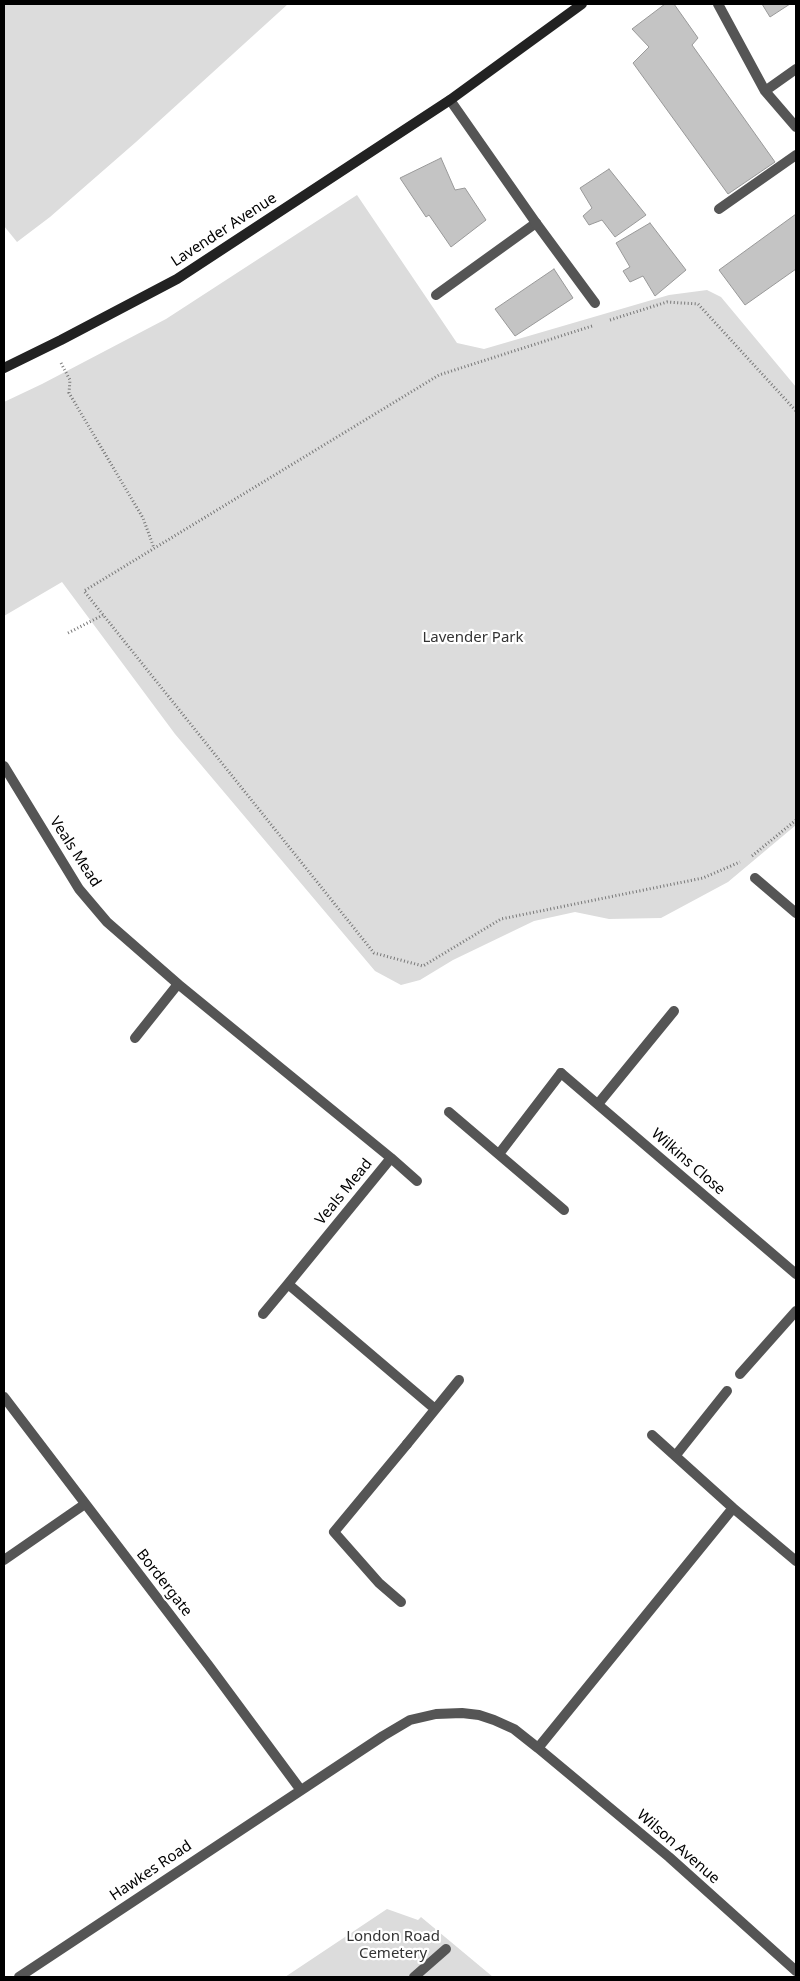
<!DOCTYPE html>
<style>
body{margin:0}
#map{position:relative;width:800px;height:1981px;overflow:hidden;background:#fff;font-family:"Noto Sans",sans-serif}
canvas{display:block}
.frame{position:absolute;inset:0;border:5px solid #000;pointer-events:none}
</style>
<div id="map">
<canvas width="800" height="1981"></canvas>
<div class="frame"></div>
</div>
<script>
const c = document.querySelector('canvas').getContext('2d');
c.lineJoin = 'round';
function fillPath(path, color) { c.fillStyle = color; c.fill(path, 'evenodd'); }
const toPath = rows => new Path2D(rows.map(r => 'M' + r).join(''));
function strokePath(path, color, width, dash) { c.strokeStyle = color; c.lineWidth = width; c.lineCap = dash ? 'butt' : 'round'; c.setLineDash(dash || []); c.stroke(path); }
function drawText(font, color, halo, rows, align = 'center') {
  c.font = font + ' "Noto Sans",sans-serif'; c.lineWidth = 4.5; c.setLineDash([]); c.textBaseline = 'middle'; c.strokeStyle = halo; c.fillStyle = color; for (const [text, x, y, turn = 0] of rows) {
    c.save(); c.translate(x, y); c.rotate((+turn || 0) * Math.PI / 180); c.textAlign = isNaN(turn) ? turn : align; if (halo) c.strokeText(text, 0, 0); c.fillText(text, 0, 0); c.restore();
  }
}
const green = toPath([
 [4,4,288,4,136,142,50,217,17,242,4,226],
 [357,195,457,343,484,349,669,295,707,290,721,297,796,387,796,825,728,882,661,918,609,919,575,912,534,921,453,960,420,980,401,985,375,971,175,734,62,582,4,616,4,402,42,384,166,319],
 [387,1909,418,1920,421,1917,493,1977,285,1977]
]);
const building = toPath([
 [665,4,674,4,698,38,692,45,775,162,728,194,633,63,649,47,632,29,665,4],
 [762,4,790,4,770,17,762,4],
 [441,158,455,190,465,188,486,220,451,247,429,215,426,217,400,178,441,158],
 [609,169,646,215,615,237,602,220,589,225,583,216,592,208,580,188,609,169],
 [796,214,796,269,745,305,719,270,796,214],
 [650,223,686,270,655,296,643,276,630,282,623,271,630,267,616,243,650,223],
 [554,269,573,298,515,336,495,309,554,269]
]);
const path = toPath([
 [610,320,667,302,698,304,796,411],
 [592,326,439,375,84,591,374,953,423,966,501,919,703,878,740,862],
 [61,363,70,380,69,393,143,518,154,548],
 [68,633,103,615],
 [752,856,796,820]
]);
const lane = toPath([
 [436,295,536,223],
 [598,1104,674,1011],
 [449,1112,564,1210],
 [499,1154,561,1073],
 [676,1455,727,1391],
 [401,1602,379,1583,334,1532,407,1444],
 [414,1977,446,1949]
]);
const street = toPath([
 [718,4,765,91,796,127],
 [765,91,796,69],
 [450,100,536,223,595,303],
 [719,209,796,155],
 [4,766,79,889,107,922,178,984,391,1158,288,1284,435,1409],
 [755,878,796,913],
 [135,1038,178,984],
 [561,1073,796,1274],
 [391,1158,417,1181],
 [263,1314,288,1284],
 [740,1374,796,1311],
 [4,1397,209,1666,300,1789],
 [652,1435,733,1508],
 [407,1444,459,1380],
 [4,1560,85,1504],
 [538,1748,733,1508,796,1561],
 [19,1977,383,1736,410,1720,436,1714,462,1713,479,1715,494,1720,514,1729,538,1748,669,1857,796,1971]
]);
const secondary = toPath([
 [4,368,61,340,177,279,450,100,582,4]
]);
const streetNames = [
 ["Lavender Avenue",224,230,-33],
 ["Veals Mead",75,852,57],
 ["Wilkins Close",688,1162,41],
 ["Veals Mead",344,1192,-51],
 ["Bordergate",164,1583,52],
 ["Wilson Avenue",678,1847,41],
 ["Hawkes Road",151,1871,-34]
];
const parkNames = [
 ["Lavender Park",473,638],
 ["London Road",393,1937],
 ["Cemetery",393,1954]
];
fillPath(green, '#dcdcdc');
fillPath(building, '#c4c4c4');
strokePath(building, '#999', 1);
strokePath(path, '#777', 3, [1, 2.5]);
strokePath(lane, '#555', 10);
strokePath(street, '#555', 10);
strokePath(secondary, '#222', 10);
drawText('15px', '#000', '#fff', streetNames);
drawText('15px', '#333', '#fff', parkNames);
</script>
